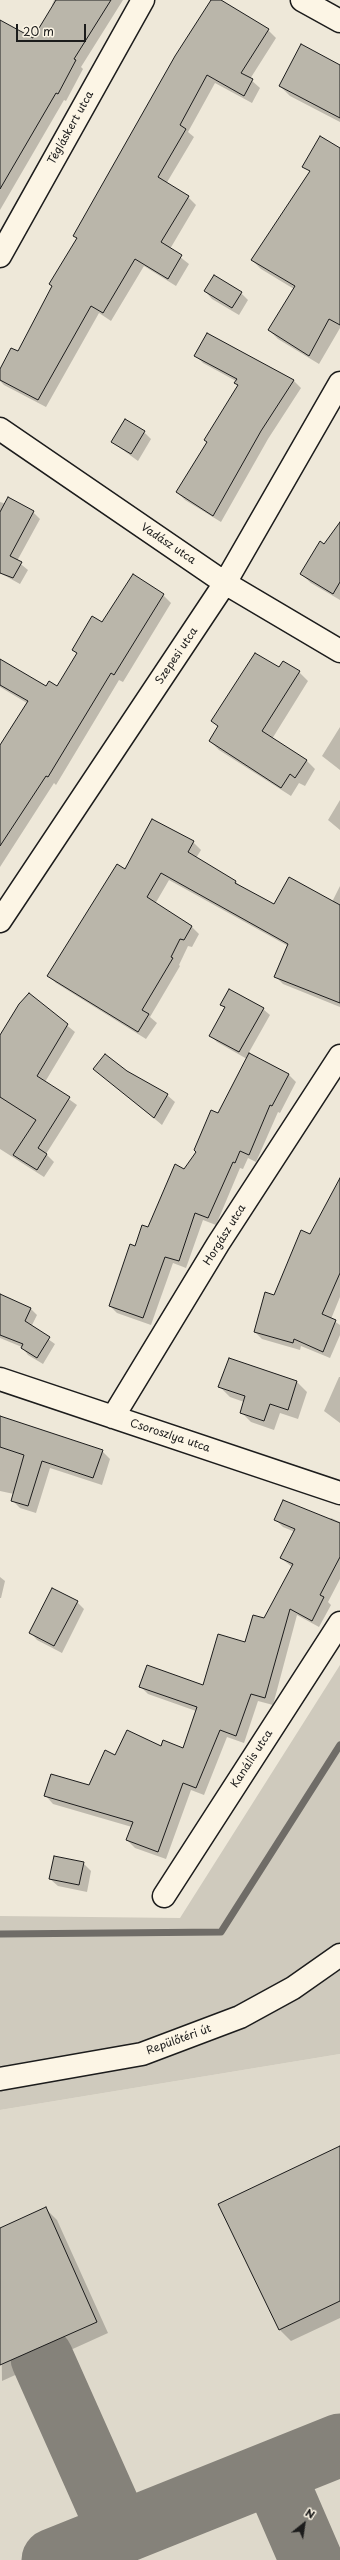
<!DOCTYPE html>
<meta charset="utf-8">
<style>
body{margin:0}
#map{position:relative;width:340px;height:2560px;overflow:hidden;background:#eee8d9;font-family:"Playpen Sans",sans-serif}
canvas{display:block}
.north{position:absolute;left:284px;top:2504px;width:40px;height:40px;-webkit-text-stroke:3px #fcf5e5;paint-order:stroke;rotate:30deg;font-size:11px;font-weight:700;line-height:16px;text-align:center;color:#1c1c1c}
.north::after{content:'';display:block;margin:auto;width:14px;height:18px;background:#1c1c1c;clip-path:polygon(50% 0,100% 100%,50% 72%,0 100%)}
.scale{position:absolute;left:16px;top:24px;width:70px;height:18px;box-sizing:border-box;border:2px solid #1c1c1c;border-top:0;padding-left:5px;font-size:12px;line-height:14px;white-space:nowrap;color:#1c1c1c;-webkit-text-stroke:3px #fcf5e5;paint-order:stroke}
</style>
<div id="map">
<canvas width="340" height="2560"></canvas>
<div class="north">N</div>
<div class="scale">20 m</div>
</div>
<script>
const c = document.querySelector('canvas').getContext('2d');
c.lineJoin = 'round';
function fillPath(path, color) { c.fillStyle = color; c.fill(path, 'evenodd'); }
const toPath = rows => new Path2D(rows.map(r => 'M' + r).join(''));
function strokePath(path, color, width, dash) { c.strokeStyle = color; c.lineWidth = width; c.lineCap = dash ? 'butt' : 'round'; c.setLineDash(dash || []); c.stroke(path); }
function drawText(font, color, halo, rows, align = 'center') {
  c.font = font + ' "Playpen Sans",sans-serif'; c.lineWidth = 3; c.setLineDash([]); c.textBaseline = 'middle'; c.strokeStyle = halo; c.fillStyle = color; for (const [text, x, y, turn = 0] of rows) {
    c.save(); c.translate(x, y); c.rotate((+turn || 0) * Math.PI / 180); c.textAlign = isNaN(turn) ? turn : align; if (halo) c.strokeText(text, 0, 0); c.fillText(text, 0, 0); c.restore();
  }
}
const built = toPath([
 [340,2054,340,2560,0,2560,0,2110]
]);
const green = toPath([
 [340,1665,340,2054,0,2110,0,1916,180,1918]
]);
const shadow = toPath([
 [54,0,123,0,81,67,83,69,66,101,64,100,0,210,0,33,33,39,53,7,52,5],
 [212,0,220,0,268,30,276,38,250,79,260,88,252,103,215,83,188,132,194,137,166,184,188,197,196,205,170,249,189,264,176,286,144,266,111,321,99,313,46,407,4,385,0,381,0,371,18,353,77,238,75,236],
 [340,66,340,122,290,96,280,86],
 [340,173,340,328,319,364,278,339,269,330,294,289,261,269,252,260],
 [205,291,241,293,248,300,239,315,212,299],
 [196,356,294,381,301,388,268,439,221,522,185,500,177,492,208,443,238,386,236,381,203,363],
 [144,432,151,439,138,461,112,442],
 [0,502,33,512,40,519,17,561,28,570,20,584,0,573],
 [340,524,340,600,311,583,301,574],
 [163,595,171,603,123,682,119,680,56,785,54,783,0,867,0,760,27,703,0,687,0,660,47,688,58,687,77,654,73,650,103,623],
 [279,669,299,672,308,681,272,739,306,760,315,769,305,786,299,783,291,796,219,750,210,741,219,727,213,721],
 [340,727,340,770,322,756],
 [340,800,340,830,328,820],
 [193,842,201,850,196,858,236,882,243,889,275,905,332,902,340,886,340,1007,283,984,275,976,288,946,169,880,155,904,192,927,199,934,192,947,188,946,179,965,180,966,150,1017,157,1023,146,1039,56,983,49,976,125,870],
 [29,994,75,1032,45,1082,77,1105,46,1154,54,1162,44,1177,0,1149,0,1037],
 [221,1004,263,1009,270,1015,248,1054,289,1075,296,1082,280,1113,278,1112,256,1162,248,1158,243,1169,240,1168,216,1225,203,1220,186,1268,173,1263,151,1325,117,1313,110,1306,135,1247,198,1152,247,1059,217,1042,211,1036,226,1009],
 [95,1069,167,1095,175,1102,162,1125],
 [340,1181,340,1297,331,1319,340,1325,340,1335,330,1358,301,1346,300,1350,262,1339,255,1332],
 [0,1297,30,1308,37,1315,31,1327,55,1344,43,1364,28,1355,22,1347,0,1338],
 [229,1359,297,1382,307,1392,298,1419,280,1413,274,1430,251,1422,241,1412,244,1402,230,1397,220,1387],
 [339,1377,340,1377,340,1423,324,1411],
 [0,1428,102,1451,110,1459,102,1485,50,1468,36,1513,20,1508,12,1500,14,1494,0,1491],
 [331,1518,340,1522,340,1579,328,1602,331,1605,319,1627,297,1615,273,1705,258,1701,244,1743,227,1737,204,1795,191,1790,166,1859,135,1848,127,1840,132,1827,53,1804,46,1796,89,1786,115,1756,161,1748,184,1749,196,1711,148,1694,141,1687,204,1686,246,1643,265,1619,292,1567,281,1558,295,1532,283,1527,276,1520,330,1519],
 [0,1577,5,1581,1,1598,0,1598],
 [77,1602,84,1609,62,1653,37,1640,30,1632],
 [83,1863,91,1871,87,1892,58,1886,50,1879],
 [340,2149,340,2318,291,2341,280,2330],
 [46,2209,57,2220,108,2333,2,2381,0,2229]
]);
const stream = toPath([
 [0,1934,221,1932,340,1745]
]);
const taxiway = toPath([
 [42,2358,120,2533],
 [273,2472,311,2560],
 [53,2560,340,2445]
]);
const building = toPath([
 [56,0,111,0,74,59,76,60,58,94,56,93,0,189,0,20,33,38,56,0],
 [211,0,221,0,269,29,241,73,253,79,244,96,207,75,180,125,186,129,158,177,189,196,161,242,182,255,168,279,135,259,103,313,91,306,38,400,0,380,0,369,11,348,18,351,52,286,49,284,77,238,73,236,175,56,211,0],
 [301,44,340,65,340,118,279,86,301,44],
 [320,136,340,148,340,325,329,319,309,356,268,330,295,286,251,260,310,171,302,167,320,136],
 [214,275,242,292,232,308,204,291,214,275],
 [207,333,294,380,261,431,213,516,176,492,207,442,204,440,238,385,234,383,237,379,194,356,207,333],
 [125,419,145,431,131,454,111,442,125,419],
 [8,497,34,511,10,556,22,562,13,578,0,573,0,512,8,497],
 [340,522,340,582,333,594,300,574,320,541,324,544,340,522],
 [133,574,164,594,114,675,111,673,48,777,46,776,0,846,0,745,28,701,0,685,0,659,46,686,49,681,57,686,77,653,72,650,92,616,102,622,133,574],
 [255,653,279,667,283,661,300,671,262,731,307,760,295,778,290,774,281,788,209,741,218,726,211,721,255,653],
 [152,819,194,841,188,852,236,881,235,883,274,904,289,877,340,905,340,1003,274,977,288,944,161,873,147,897,192,926,184,940,180,939,171,957,173,958,142,1010,149,1014,138,1032,47,976,117,864,125,869,152,819],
 [229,989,264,1008,239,1052,209,1036,225,1007,220,1005,229,989],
 [29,993,68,1024,37,1076,70,1097,38,1148,47,1154,37,1170,13,1155,36,1120,0,1097,0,1035,19,1004,29,993],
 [249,1053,289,1074,272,1106,270,1105,249,1155,240,1151,235,1163,233,1162,208,1218,195,1213,179,1261,165,1257,143,1318,109,1306,130,1244,135,1246,142,1225,148,1227,175,1164,184,1169,196,1152,194,1150,211,1110,218,1113,249,1053],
 [105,1054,127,1071,168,1094,154,1118,93,1069,105,1054],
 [340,1178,340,1273,322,1314,336,1320,323,1352,294,1339,293,1343,254,1332,265,1292,274,1295,301,1230,310,1234,340,1178],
 [0,1294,31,1308,25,1321,50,1337,37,1358,21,1348,23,1344,0,1335,0,1294],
 [229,1358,297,1381,288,1410,270,1404,264,1421,240,1413,245,1396,218,1387,229,1358],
 [0,1416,103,1450,93,1478,42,1461,28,1506,11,1501,24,1455,0,1447,0,1416],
 [283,1500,340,1523,340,1557,320,1595,324,1597,312,1621,290,1609,265,1698,251,1694,236,1736,220,1730,196,1788,183,1783,158,1852,126,1840,133,1822,44,1796,51,1774,89,1785,105,1750,115,1755,127,1730,161,1746,163,1740,183,1748,197,1707,139,1687,147,1665,203,1685,218,1634,245,1642,253,1615,264,1618,293,1564,280,1558,295,1529,274,1520,283,1500],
 [52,1588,78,1601,54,1646,29,1633,52,1588],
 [54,1856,84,1862,79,1885,49,1879,54,1856],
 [340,2146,340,2301,279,2330,218,2204,340,2146],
 [46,2207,97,2322,0,2365,0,2228,46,2207]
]);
const street = toPath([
 [302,0,340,21],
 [0,256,143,0],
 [0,429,225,583,340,651],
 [0,921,225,583,340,383],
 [0,1379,340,1493],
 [113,1417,218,1244,340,1056],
 [164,1896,340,1623]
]);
const secondary = toPath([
 [0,2079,142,2054,240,2017,293,1988,340,1955]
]);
const streetNames = [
 ["Tégláskert utca",71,128,-61],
 ["Vadász utca",168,544,34],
 ["Szepesi utca",177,656,-56],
 ["Horgász utca",225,1235,-58],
 ["Csoroszlya utca",170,1436,18],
 ["Kanális utca",252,1759,-57],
 ["Repülőtéri út",179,2040,-20]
];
fillPath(built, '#ded9cb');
fillPath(green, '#cfcabd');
fillPath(shadow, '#0003');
strokePath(stream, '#6f6c67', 7);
strokePath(taxiway, '#85827a', 63);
fillPath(building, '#bab6aa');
strokePath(building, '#1c1c1c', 1);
strokePath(street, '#1c1c1c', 25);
strokePath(secondary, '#1c1c1c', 25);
strokePath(street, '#fcf5e5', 22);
strokePath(secondary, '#fcf5e5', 22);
drawText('11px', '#1c1c1c', '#fcf5e5', streetNames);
</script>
